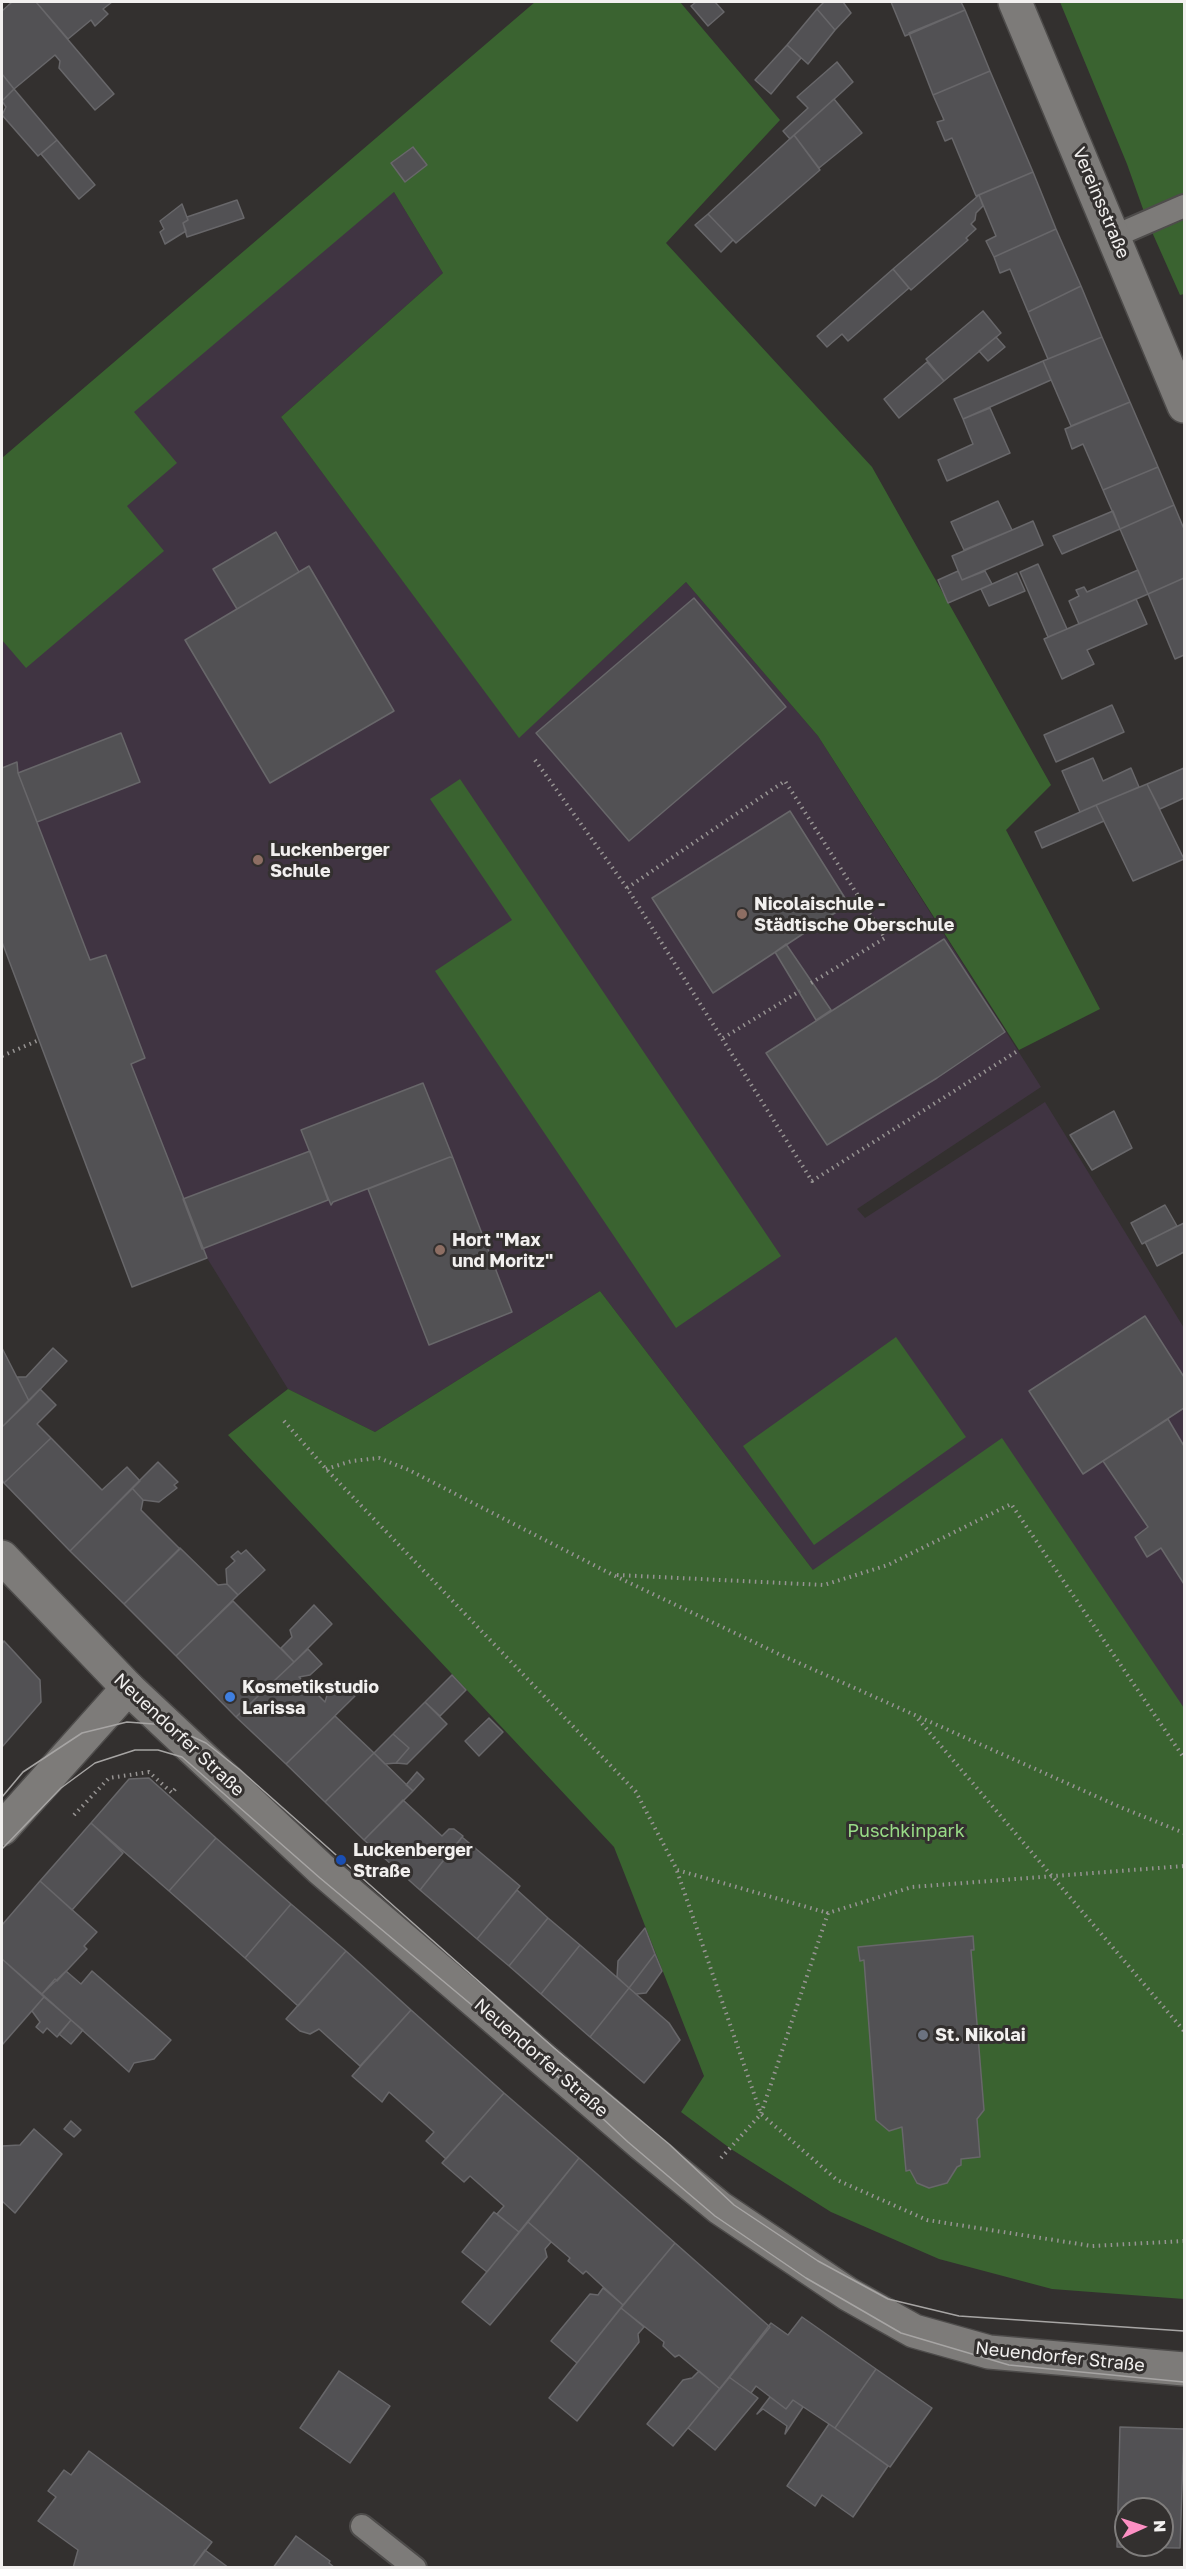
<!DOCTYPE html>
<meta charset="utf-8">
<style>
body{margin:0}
#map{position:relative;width:1186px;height:2569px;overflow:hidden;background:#33302f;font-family:"Golos Text",sans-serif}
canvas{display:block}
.frame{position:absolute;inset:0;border:3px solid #f2f0ef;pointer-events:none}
.north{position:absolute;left:1114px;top:2497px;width:60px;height:60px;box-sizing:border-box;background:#33302f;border:2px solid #7f7d7c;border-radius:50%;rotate:87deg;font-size:16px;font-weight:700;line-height:24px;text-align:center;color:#f2f0ef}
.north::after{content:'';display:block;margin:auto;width:21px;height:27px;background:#fc8fc3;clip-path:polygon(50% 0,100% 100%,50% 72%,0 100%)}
</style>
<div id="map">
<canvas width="1186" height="2569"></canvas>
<div class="frame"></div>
<div class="north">N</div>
</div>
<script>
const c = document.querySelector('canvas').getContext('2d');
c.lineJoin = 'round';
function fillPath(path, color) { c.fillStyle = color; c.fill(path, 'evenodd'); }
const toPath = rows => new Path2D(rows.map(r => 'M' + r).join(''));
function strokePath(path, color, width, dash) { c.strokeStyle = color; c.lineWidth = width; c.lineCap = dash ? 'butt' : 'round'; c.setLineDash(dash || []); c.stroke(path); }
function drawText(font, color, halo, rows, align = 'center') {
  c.font = font + ' "Golos Text",sans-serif'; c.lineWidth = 6; c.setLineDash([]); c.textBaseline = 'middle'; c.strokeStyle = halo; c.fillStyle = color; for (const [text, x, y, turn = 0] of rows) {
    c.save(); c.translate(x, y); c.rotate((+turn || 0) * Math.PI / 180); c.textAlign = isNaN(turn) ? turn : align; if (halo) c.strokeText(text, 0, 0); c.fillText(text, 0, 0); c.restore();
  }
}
const education = toPath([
 [394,192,443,273,281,417,519,737,686,582,818,736,1041,1087,857,1209,865,1218,1045,1102,1184,1328,1184,1708,1172,1692,813,1570,600,1291,375,1432,288,1389,207,1258,132,1287,2,942,2,458]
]);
const green = toPath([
 [535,2,680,2,780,120,666,243,872,467,1051,785,1006,830,1100,1009,1019,1050,818,736,686,582,519,738,281,417,443,273,394,192,134,412,177,463,127,506,164,551,26,668,2,640,2,458],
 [1060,2,1184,2,1184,294,1180,295,1148,223,1127,164],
 [460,779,781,1256,676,1328,435,971,512,920,430,799],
 [600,1291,813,1570,1002,1438,1184,1708,1184,2299,1052,2289,939,2259,831,2212,731,2149,681,2112,704,2076,614,1847,228,1435,288,1389,375,1432],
 [896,1337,966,1437,814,1545,743,1446]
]);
const building = toPath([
 [12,2,36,2,114,94,95,110,59,68,60,61,55,55,14,89,2,74,2,11,12,2],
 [36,2,112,2,103,9,108,14,95,26,91,20,68,39,36,2],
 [696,2,715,2,724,12,708,26,691,6,696,2],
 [824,2,843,2,851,13,835,30,817,9,824,2],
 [891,2,961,2,965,10,905,36,891,2],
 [817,9,835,30,808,64,787,45,817,9],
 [965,10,990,71,933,95,909,33,965,10],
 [787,45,801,58,771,94,755,80,787,45],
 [837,62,853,82,790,139,783,131,808,108,797,97,837,62],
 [990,71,1033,172,976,196,952,138,945,141,937,122,944,120,933,95,990,71],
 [2,74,14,89,2,101,2,74],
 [14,89,57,140,38,156,2,115,6,107,2,101,14,89],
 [834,99,862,133,819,168,794,135,834,99],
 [794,135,820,170,736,243,708,214,794,135],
 [57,140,95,185,79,199,41,154,57,140],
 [413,147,427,165,405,182,391,163,413,147],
 [1033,172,1056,229,994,257,986,241,996,236,979,195,1033,172],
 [979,195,983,206,976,213,975,220,971,224,976,229,966,238,968,240,911,290,893,269,979,195],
 [237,200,244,218,187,237,183,223,188,220,187,217,237,200],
 [182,204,188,220,183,223,186,231,165,244,160,232,164,229,160,221,182,204],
 [708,214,733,240,721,252,695,225,708,214],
 [1056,229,1081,286,1028,312,1010,269,1000,273,994,257,1056,229],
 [893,269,909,288,848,341,842,334,827,347,817,336,893,269],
 [1081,286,1102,337,1048,359,1028,312,1081,286],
 [983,311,1001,333,944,381,926,359,983,311],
 [996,337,1005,347,988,361,979,351,996,337],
 [1102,337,1130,402,1071,426,1043,361,1102,337],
 [1043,361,1051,380,963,419,954,399,1043,361],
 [927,362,944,381,899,418,884,399,927,362],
 [1130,402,1158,467,1103,490,1083,444,1072,449,1065,429,1130,402],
 [990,408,1010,453,947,481,938,460,973,444,963,419,990,408],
 [1158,467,1174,505,1120,529,1103,490,1158,467],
 [998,501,1012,530,964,550,951,522,998,501],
 [1174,505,1184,529,1184,578,1148,594,1120,529,1174,505],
 [1113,511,1120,529,1062,554,1053,536,1113,511],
 [1033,521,1043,545,962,580,952,556,1033,521],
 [276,532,299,572,237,609,213,569,276,532],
 [1038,564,1067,629,1048,637,1020,572,1038,564],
 [309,566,394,711,270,783,185,640,309,566],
 [1138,570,1148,594,1079,624,1069,601,1079,596,1076,590,1084,587,1087,592,1138,570],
 [958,571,962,580,985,571,992,584,948,603,938,580,958,571],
 [1017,573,1025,591,989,606,981,589,1017,573],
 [1184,578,1184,655,1175,659,1148,594,1184,578],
 [694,598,786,707,629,841,536,733,694,598],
 [1136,599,1147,624,1087,650,1094,664,1062,679,1044,639,1136,599],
 [1112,705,1124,732,1056,762,1044,735,1112,705],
 [121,733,140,782,37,822,18,773,121,733],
 [1093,758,1103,781,1131,768,1139,787,1080,812,1062,771,1093,758],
 [17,762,18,773,90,960,106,955,145,1058,131,1064,207,1258,132,1287,2,942,2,768,17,762],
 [1184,768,1184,798,1160,809,1147,784,1184,768],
 [1147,784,1184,859,1133,881,1096,805,1147,784],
 [1096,805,1104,821,1042,848,1035,832,1096,805],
 [790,811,850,906,847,905,713,993,652,898,790,811],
 [944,939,1005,1032,937,1078,827,1145,766,1053,944,939],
 [786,944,831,1010,816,1020,775,952,786,944],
 [423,1083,453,1158,450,1157,333,1202,331,1205,301,1130,423,1083],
 [1114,1111,1132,1148,1092,1170,1070,1135,1114,1111],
 [310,1151,328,1200,202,1249,183,1199,310,1151],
 [450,1157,453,1158,512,1312,429,1345,368,1189,450,1157],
 [1165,1205,1177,1226,1142,1244,1131,1223,1165,1205],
 [1184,1223,1184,1252,1157,1266,1145,1242,1184,1223],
 [1145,1316,1184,1377,1184,1408,1083,1474,1029,1391,1145,1316],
 [2,1348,29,1401,2,1427,2,1348],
 [53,1348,67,1361,29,1401,17,1377,26,1377,53,1348],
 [40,1389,56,1405,37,1424,51,1438,4,1483,2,1480,2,1427,40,1389],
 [1168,1419,1184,1446,1184,1584,1161,1548,1147,1557,1135,1537,1148,1527,1103,1461,1168,1419],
 [51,1438,102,1490,127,1467,140,1481,70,1551,4,1483,51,1438],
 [158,1462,178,1482,174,1485,177,1488,159,1502,143,1500,132,1488,158,1462],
 [132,1488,143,1500,141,1510,180,1549,124,1604,70,1551,132,1488],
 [180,1548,218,1585,227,1584,238,1595,176,1656,124,1604,180,1548],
 [246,1550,265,1570,238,1595,227,1584,226,1569,235,1561,231,1557,238,1551,241,1554,246,1550],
 [233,1601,294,1662,236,1717,176,1656,233,1601],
 [314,1605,332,1624,294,1662,281,1648,292,1637,290,1630,314,1605],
 [4,1641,40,1680,41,1702,2,1747,2,1644,4,1641],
 [308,1649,322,1664,310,1675,299,1677,305,1683,312,1680,318,1685,313,1690,325,1702,328,1692,340,1680,355,1696,286,1764,236,1717,308,1649],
 [452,1675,466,1690,440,1716,425,1702,452,1675],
 [425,1702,447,1724,407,1764,396,1763,409,1748,393,1734,425,1702],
 [335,1716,374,1753,325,1802,286,1764,335,1716],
 [489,1718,503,1732,479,1756,465,1741,489,1718],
 [393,1734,409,1748,396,1763,385,1764,374,1753,393,1734],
 [374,1753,413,1791,364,1840,325,1802,374,1753],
 [417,1772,424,1779,413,1791,406,1785,417,1772],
 [149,1778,216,1838,169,1891,91,1823,129,1779,149,1778],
 [403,1800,442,1836,449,1829,454,1829,463,1836,420,1890,364,1840,403,1800],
 [91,1823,123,1853,72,1910,40,1881,91,1823],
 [462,1837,520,1886,477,1939,420,1890,462,1837],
 [216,1838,291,1904,245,1958,169,1891,216,1838],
 [40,1881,97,1932,84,1946,87,1949,57,1981,55,1979,42,1994,2,1959,2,1925,40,1881],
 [517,1890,548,1918,509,1966,477,1939,517,1890],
 [291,1904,346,1951,298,2006,245,1958,291,1904],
 [548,1918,580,1945,541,1994,509,1966,548,1918],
 [645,1928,655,1954,629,1988,617,1977,618,1961,645,1928],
 [973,1936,974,1950,971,1950,984,2110,977,2119,980,2157,961,2159,961,2165,957,2167,947,2183,929,2188,917,2183,910,2170,906,2171,902,2127,889,2131,876,2120,864,1960,860,1961,858,1947,973,1936],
 [580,1945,629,1988,590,2037,541,1994,580,1945],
 [346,1951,411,2010,360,2066,319,2029,310,2034,300,2031,286,2019,346,1951],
 [655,1954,662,1971,646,1993,636,1994,629,1988,655,1954],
 [2,1959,44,1997,2,2045,2,1959],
 [66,1971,81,1984,92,1971,171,2040,154,2059,134,2063,129,2072,42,1994,66,1971],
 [629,1988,669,2023,680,2040,644,2083,590,2037,629,1988],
 [44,1997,71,2020,57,2037,47,2028,43,2033,36,2027,40,2022,32,2011,44,1997],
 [411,2010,504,2093,446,2159,426,2141,434,2132,389,2092,382,2102,352,2076,411,2010],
 [71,2020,83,2030,71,2044,59,2034,71,2020],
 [504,2093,579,2158,519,2232,497,2214,504,2206,470,2176,464,2182,442,2163,504,2093],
 [71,2121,81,2130,74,2137,64,2129,71,2121],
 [34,2129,62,2154,15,2213,2,2201,2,2146,20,2145,34,2129],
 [579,2158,675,2243,623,2305,586,2271,583,2274,568,2261,570,2258,528,2222,579,2158],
 [494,2212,519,2232,487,2272,462,2252,494,2212],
 [528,2222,551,2242,545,2249,547,2257,490,2325,462,2302,528,2222],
 [675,2243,770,2327,720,2389,679,2355,675,2357,663,2346,664,2342,621,2308,675,2243],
 [603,2288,623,2305,577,2363,551,2341,590,2294,598,2295,603,2288],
 [621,2308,644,2327,638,2334,639,2342,577,2421,549,2398,621,2308],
 [802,2317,876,2369,835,2428,793,2400,786,2409,756,2386,751,2393,729,2377,771,2323,788,2335,802,2317],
 [876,2369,932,2408,890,2467,835,2428,876,2369],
 [339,2371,390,2406,350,2463,300,2428,339,2371],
 [699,2371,720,2389,673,2446,647,2424,683,2380,692,2378,699,2371],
 [729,2377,758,2398,715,2450,688,2428,729,2377],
 [770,2397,786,2409,793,2400,803,2407,785,2434,787,2426,763,2409,757,2414,770,2397],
 [829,2424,888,2466,853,2517,822,2495,815,2506,787,2486,829,2424],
 [1120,2427,1184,2429,1180,2548,1117,2547,1120,2427],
 [1126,2509,1162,2509,1162,2545,1126,2545,1126,2509],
 [89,2451,212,2542,192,2568,73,2568,78,2550,38,2521,56,2497,48,2491,64,2470,71,2475,89,2451],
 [296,2536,330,2561,329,2563,335,2568,273,2568,296,2536],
 [205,2550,229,2568,192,2568,205,2550]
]);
const path = toPath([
 [535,760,627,888,812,1181,1019,1050],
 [627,888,785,781,885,938,811,983],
 [723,1038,800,991],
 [2,1056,39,1040],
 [284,1421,326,1469,636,1792,677,1870,828,1913],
 [326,1469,352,1461,379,1458,409,1470,613,1575,781,1655,1120,1807,1184,1833],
 [617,1575,824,1585,888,1565,1011,1504,1184,1758],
 [918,1719,1184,2031],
 [74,1815,109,1778,149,1772,172,1793,176,1788],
 [677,1871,761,2114,837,2180,927,2220,1092,2246,1184,2241],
 [721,2158,761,2114,828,1913,912,1887,1184,1866]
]);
const service = toPath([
 [1115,236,1184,206],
 [362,2526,415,2568]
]);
const minor = toPath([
 [1015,2,1184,406],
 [2,1557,128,1688]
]);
const tertiary = toPath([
 [2,1829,128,1688,321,1869,642,2144,720,2208,848,2294,914,2331,989,2352,1184,2369]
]);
const tram = toPath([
 [2,1797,23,1772,82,1733,127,1722,167,1725,206,1743,239,1769,554,2048,670,2145,734,2205,818,2261,888,2299,959,2316,1184,2331],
 [2,1849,61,1788,95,1763,135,1750,158,1750,182,1757,320,1878,559,2078,628,2142,715,2216,806,2278,901,2333,1009,2365,1184,2382]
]);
const markers = [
 [258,860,6,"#8d6e63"],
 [742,914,6,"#8d6e63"],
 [440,1250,6,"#8d6e63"],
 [230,1697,6,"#3f7fe0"],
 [341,1860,6,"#1a4fb4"],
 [923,2035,6,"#6b7280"]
];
const streetNames = [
 ["Vereinsstraße",1101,203,67],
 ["Neuendorfer Straße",179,1735,43],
 ["Neuendorfer Straße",541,2058,41],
 ["Neuendorfer Straße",1060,2357,6]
];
const poiNames = [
 ["Luckenberger",270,850],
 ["Schule",270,871],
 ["Nicolaischule -",754,904],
 ["Städtische Oberschule",754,925],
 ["Hort \"Max",452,1240],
 ["und Moritz\"",452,1261],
 ["Kosmetikstudio",242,1687],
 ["Larissa",242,1708],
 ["Luckenberger",353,1850],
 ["Straße",353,1871],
 ["St. Nikolai",935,2035]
];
const parkNames = [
 ["Puschkinpark",906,1831]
];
fillPath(education, '#403442');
fillPath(green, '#3a6330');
fillPath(building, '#525154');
strokePath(building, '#68676a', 1.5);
strokePath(service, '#4e4c4b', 26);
strokePath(minor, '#4e4c4b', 36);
strokePath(tertiary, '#4e4c4b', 36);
strokePath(path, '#979493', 4, [1.5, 4.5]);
strokePath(service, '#7d7b79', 22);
strokePath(minor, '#7d7b79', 33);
strokePath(tertiary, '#7d7b79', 33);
strokePath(tram, '#a7a5a4', 1.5);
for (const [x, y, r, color] of markers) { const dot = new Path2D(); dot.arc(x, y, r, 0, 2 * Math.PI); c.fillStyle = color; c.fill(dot); strokePath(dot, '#33302f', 2); }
drawText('18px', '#f2f0ef', '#33302f', streetNames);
drawText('bold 18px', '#f2f0ef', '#33302f', poiNames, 'left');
drawText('18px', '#98db86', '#33302f', parkNames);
</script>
